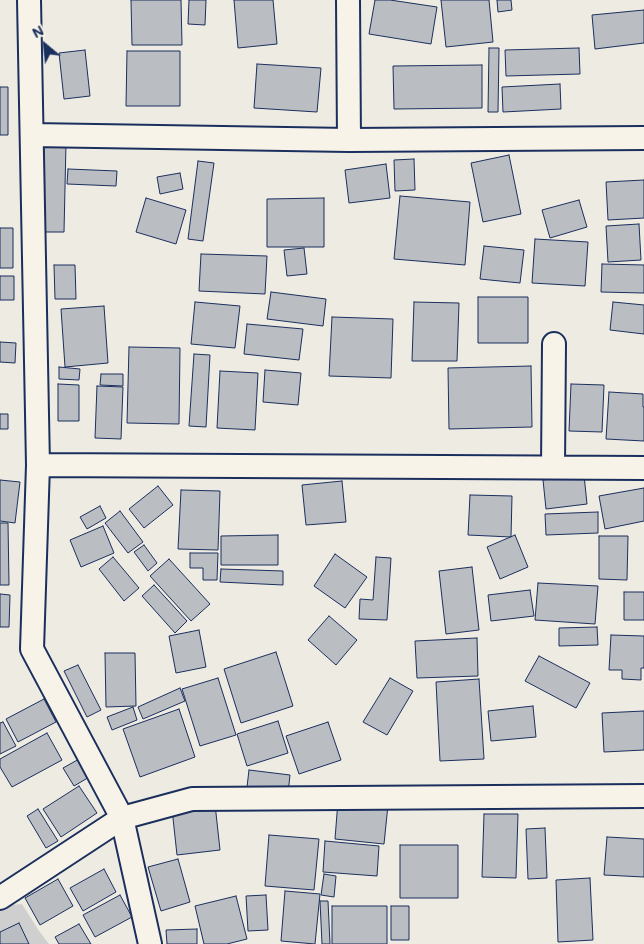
<!DOCTYPE html>
<style>
body{margin:0}
#map{position:relative;width:644px;height:944px;overflow:hidden;background:#eeebe2;font-family:Mali,sans-serif}
canvas{display:block}
.north{position:absolute;left:20px;top:20px;width:50px;height:50px;-webkit-text-stroke:4px #f7f3e8;paint-order:stroke;rotate:332deg;font-size:14px;font-weight:700;line-height:20px;text-align:center;color:#1b2f5e}
.north::after{content:'';display:block;margin:auto;width:18px;height:22px;background:#1b2f5e;clip-path:polygon(50% 0,100% 100%,50% 72%,0 100%)}
</style>
<div id="map">
<canvas width="644" height="944"></canvas>
<div class="north">N</div>
</div>
<script>
const c = document.querySelector('canvas').getContext('2d');
c.lineJoin = 'round';
function fillPath(path, color) { c.fillStyle = color; c.fill(path, 'evenodd'); }
const toPath = rows => new Path2D(rows.map(r => 'M' + r).join(''));
function strokePath(path, color, width, dash) { c.strokeStyle = color; c.lineWidth = width; c.lineCap = dash ? 'butt' : 'round'; c.setLineDash(dash || []); c.stroke(path); }
const green = toPath([
 [22,904,39,931,49,944,0,944,0,906]
]);
const building = toPath([
 [131,0,181,0,182,45,132,45,131,0],
 [189,0,206,0,205,25,188,24,189,0],
 [234,0,273,0,277,44,238,48,234,0],
 [375,0,390,0,437,7,431,44,369,34,375,0],
 [441,0,489,0,493,42,446,47,441,0],
 [497,0,511,0,512,10,498,12,497,0],
 [644,10,644,43,595,49,592,15,644,10],
 [489,48,499,48,498,112,488,112,489,48],
 [579,48,580,74,506,76,505,50,579,48],
 [85,50,90,96,64,99,59,53,85,50],
 [127,51,180,51,180,106,126,106,127,51],
 [257,64,321,68,317,112,254,108,257,64],
 [482,65,482,108,394,109,393,66,482,65],
 [560,84,561,109,503,112,502,87,560,84],
 [0,87,8,87,8,135,0,135,0,87],
 [36,141,66,143,64,232,37,232,36,141],
 [509,155,521,214,483,222,471,163,509,155],
 [414,159,415,190,395,191,394,160,414,159],
 [198,161,214,163,203,241,188,239,198,161],
 [386,164,390,198,349,203,345,170,386,164],
 [68,169,117,171,116,186,67,184,68,169],
 [180,173,183,189,160,194,157,177,180,173],
 [644,180,644,218,608,220,606,182,644,180],
 [400,196,470,202,465,265,394,259,400,196],
 [146,198,186,210,176,244,136,232,146,198],
 [324,198,324,247,267,247,267,199,324,198],
 [579,200,587,227,550,238,542,210,579,200],
 [639,224,641,260,608,262,606,226,639,224],
 [0,228,13,228,13,268,0,268,0,228],
 [535,239,588,242,585,286,532,283,535,239],
 [484,246,524,250,520,283,480,279,484,246],
 [304,248,307,274,287,276,284,250,304,248],
 [201,254,267,256,265,294,199,291,201,254],
 [602,264,644,265,644,293,601,292,602,264],
 [54,265,75,265,76,299,55,299,54,265],
 [0,276,14,276,14,300,0,300,0,276],
 [271,292,326,299,323,326,267,319,271,292],
 [478,297,528,297,528,343,478,343,478,297],
 [195,302,240,306,235,348,191,344,195,302],
 [414,302,459,303,457,361,412,361,414,302],
 [613,302,644,305,644,334,610,330,613,302],
 [104,306,108,363,65,367,61,309,104,306],
 [332,317,393,319,391,378,329,376,332,317],
 [247,324,303,329,299,360,244,354,247,324],
 [0,342,16,343,15,363,0,362,0,342],
 [129,347,180,348,179,424,127,423,129,347],
 [194,354,210,355,206,427,189,426,194,354],
 [531,366,532,427,449,429,448,368,531,366],
 [59,367,80,369,79,380,59,379,59,367],
 [265,370,301,373,298,405,263,402,265,370],
 [220,371,258,373,255,430,217,428,220,371],
 [101,374,123,374,123,386,100,385,101,374],
 [58,384,79,385,79,421,58,421,58,384],
 [571,384,604,385,602,432,569,431,571,384],
 [97,386,123,387,121,439,95,438,97,386],
 [609,392,643,394,643,407,644,407,644,441,606,439,609,392],
 [0,414,8,414,8,429,0,429,0,414],
 [584,475,587,504,546,509,543,480,584,475],
 [0,480,20,482,15,523,0,521,0,480],
 [342,481,346,522,306,525,302,485,342,481],
 [158,486,173,505,144,528,129,509,158,486],
 [644,488,644,521,605,529,599,496,644,488],
 [181,490,220,491,218,550,178,549,181,490],
 [470,495,512,496,511,537,468,535,470,495],
 [100,506,106,518,87,529,80,517,100,506],
 [120,511,143,542,128,553,105,523,120,511],
 [598,512,598,533,546,535,545,514,598,512],
 [0,523,8,523,9,585,0,585,0,523],
 [103,526,114,553,81,567,70,540,103,526],
 [278,535,278,565,221,565,221,536,278,535],
 [515,535,528,567,500,579,487,547,515,535],
 [599,536,628,536,627,580,599,579,599,536],
 [144,545,157,563,148,571,134,552,144,545],
 [190,553,218,553,217,580,203,580,203,568,190,568,190,553],
 [335,554,367,577,345,608,314,586,335,554],
 [113,557,139,588,124,601,99,569,113,557],
 [376,557,391,558,387,620,359,619,360,599,373,600,376,557],
 [169,559,210,604,191,621,150,576,169,559],
 [472,567,479,630,446,634,439,571,472,567],
 [221,569,283,571,283,585,220,582,221,569],
 [538,583,598,586,595,624,535,620,538,583],
 [154,585,187,621,175,633,142,596,154,585],
 [530,590,534,616,491,621,488,595,530,590],
 [624,592,644,592,644,620,624,620,624,592],
 [0,594,10,595,9,627,0,627,0,594],
 [329,616,357,640,336,665,308,640,329,616],
 [597,627,598,645,559,646,559,628,597,627],
 [199,630,206,667,176,673,169,636,199,630],
 [611,635,644,636,644,668,641,668,641,680,622,679,622,670,609,670,611,635],
 [477,638,478,676,417,678,415,641,477,638],
 [276,652,293,706,241,723,224,669,276,652],
 [105,653,135,653,136,706,106,707,105,653],
 [539,656,590,683,576,708,525,681,539,656],
 [78,665,101,710,87,717,64,671,78,665],
 [218,678,236,735,200,746,182,689,218,678],
 [390,678,413,691,387,735,363,722,390,678],
 [479,679,484,759,440,761,436,682,479,679],
 [180,688,185,701,143,719,138,707,180,688],
 [44,699,56,722,18,742,6,719,44,699],
 [533,706,536,737,491,741,488,711,533,706],
 [133,707,137,720,112,730,107,717,133,707],
 [179,709,195,757,140,777,123,729,179,709],
 [644,711,644,750,604,752,602,713,644,711],
 [278,721,288,753,247,766,237,734,278,721],
 [3,722,16,746,0,754,0,723,3,722],
 [328,722,341,760,299,774,286,736,328,722],
 [47,733,62,760,12,787,0,767,0,759,47,733],
 [81,758,91,776,74,786,63,768,81,758],
 [249,770,290,775,288,793,247,787,249,770],
 [79,786,97,813,61,837,43,809,79,786],
 [338,801,388,805,384,844,335,839,338,801],
 [215,804,220,850,177,855,172,809,215,804],
 [38,809,58,841,46,848,27,816,38,809],
 [484,814,518,814,516,878,482,877,484,814],
 [545,828,547,878,528,879,526,829,545,828],
 [269,835,319,839,314,890,265,886,269,835],
 [607,837,644,839,644,877,604,875,607,837],
 [325,841,379,846,377,876,323,872,325,841],
 [400,845,458,845,458,898,400,898,400,845],
 [178,859,190,902,161,911,148,867,178,859],
 [104,869,116,892,83,911,70,888,104,869],
 [324,874,336,876,334,897,321,895,324,874],
 [590,878,593,940,558,942,556,880,590,878],
 [58,879,73,906,40,925,25,898,58,879],
 [285,891,320,894,315,944,281,941,285,891],
 [120,895,132,917,95,937,83,915,120,895],
 [266,895,268,930,248,931,246,896,266,895],
 [236,896,247,939,227,944,204,944,195,906,236,896],
 [320,901,328,901,330,944,322,944,320,901],
 [332,906,387,906,387,944,332,944,332,906],
 [391,906,409,906,409,940,391,940,391,906],
 [19,923,29,944,0,944,0,932,19,923],
 [79,924,91,944,59,944,55,937,79,924],
 [197,929,197,944,167,944,166,930,197,929]
]);
const minor = toPath([
 [29,0,38,465,32,649,122,818,150,944],
 [348,0,349,140],
 [32,135,349,140,644,138],
 [38,465,644,468],
 [553,467,554,344],
 [0,898,122,818,192,799,644,796]
]);
fillPath(green, '#cfcfcf');
fillPath(building, '#babdc2');
strokePath(building, '#1b2f5e', 1);
strokePath(minor, '#1b2f5e', 26);
strokePath(minor, '#f7f3e8', 22);
</script>
